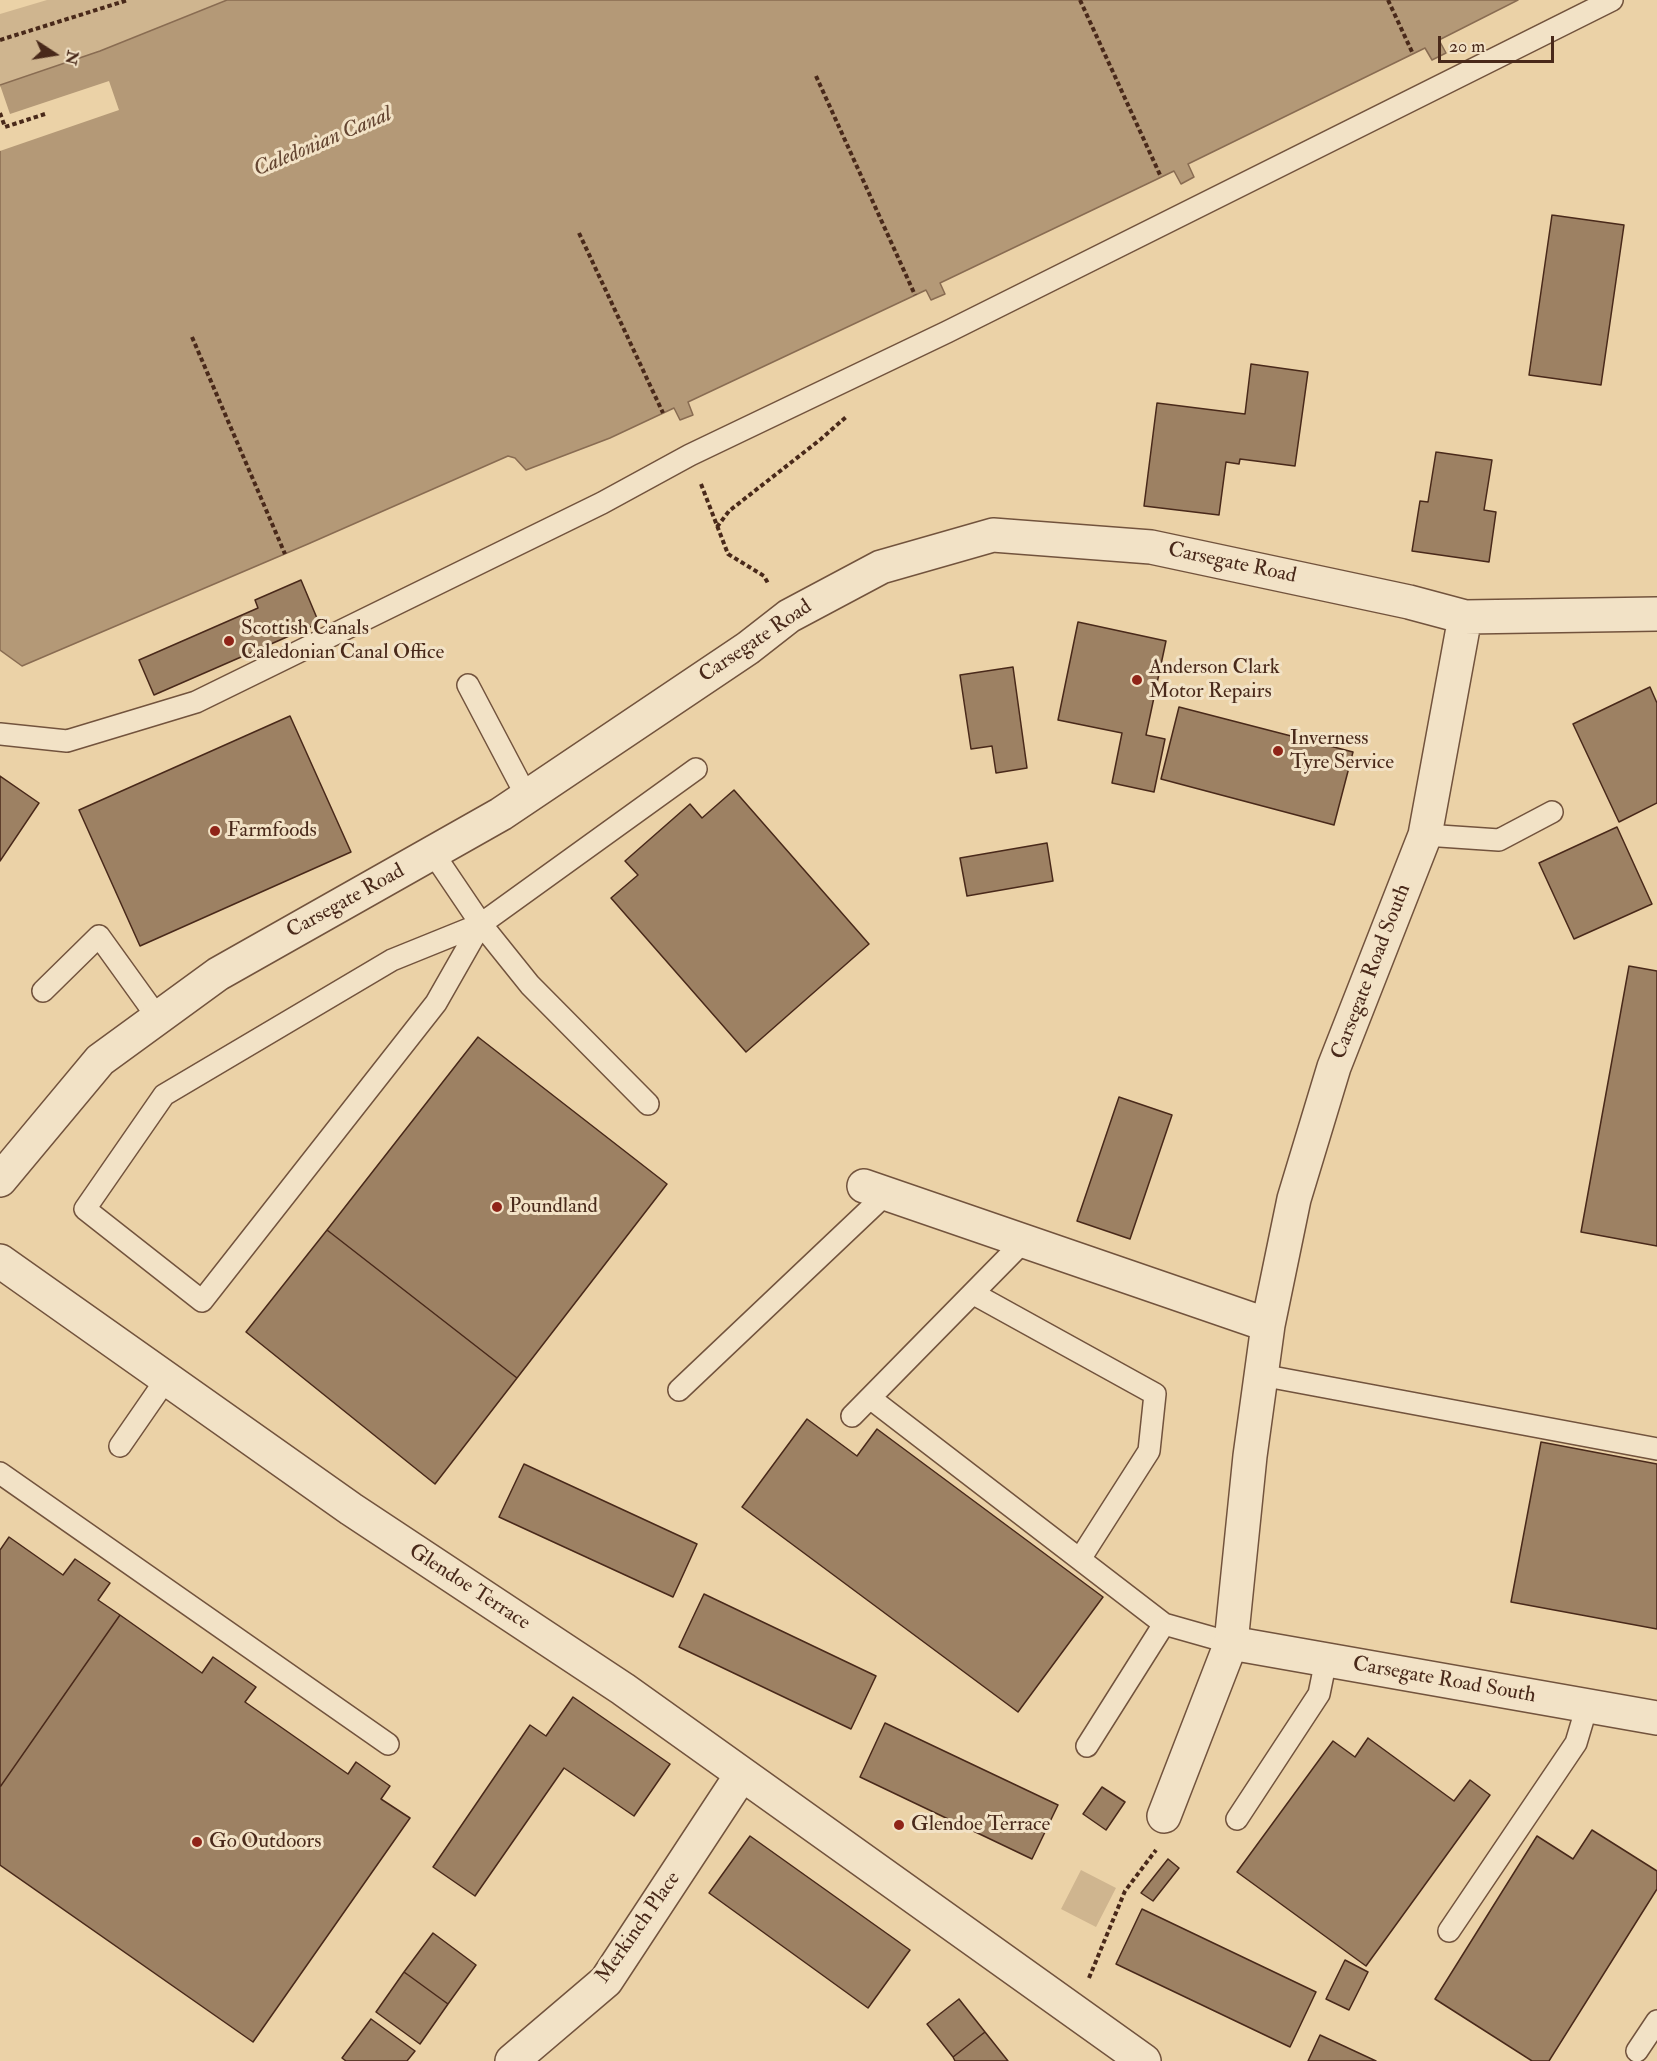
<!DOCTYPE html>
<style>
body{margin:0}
#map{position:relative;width:1657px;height:2061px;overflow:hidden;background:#ebd2a7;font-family:"IM FELL Double Pica",serif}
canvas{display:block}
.north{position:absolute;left:24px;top:24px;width:60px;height:60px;-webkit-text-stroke:4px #f2e2c6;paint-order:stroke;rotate:102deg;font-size:16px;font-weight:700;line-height:24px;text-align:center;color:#49291a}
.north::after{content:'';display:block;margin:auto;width:21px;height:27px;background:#49291a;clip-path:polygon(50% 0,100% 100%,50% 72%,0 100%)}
.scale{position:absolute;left:1438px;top:36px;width:116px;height:27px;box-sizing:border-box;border:3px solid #49291a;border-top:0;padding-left:8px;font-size:18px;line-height:21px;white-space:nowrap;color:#49291a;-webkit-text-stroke:4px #f2e2c6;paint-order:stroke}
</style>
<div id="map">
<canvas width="1657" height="2061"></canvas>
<div class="north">N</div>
<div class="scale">20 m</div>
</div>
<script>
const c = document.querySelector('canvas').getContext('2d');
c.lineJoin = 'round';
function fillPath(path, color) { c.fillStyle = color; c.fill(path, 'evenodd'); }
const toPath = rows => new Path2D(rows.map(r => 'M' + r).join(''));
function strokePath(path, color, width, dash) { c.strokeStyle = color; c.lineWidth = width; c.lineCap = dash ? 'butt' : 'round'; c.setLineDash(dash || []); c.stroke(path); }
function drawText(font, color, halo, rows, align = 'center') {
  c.font = font + ' "IM FELL Double Pica",serif'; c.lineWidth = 6; c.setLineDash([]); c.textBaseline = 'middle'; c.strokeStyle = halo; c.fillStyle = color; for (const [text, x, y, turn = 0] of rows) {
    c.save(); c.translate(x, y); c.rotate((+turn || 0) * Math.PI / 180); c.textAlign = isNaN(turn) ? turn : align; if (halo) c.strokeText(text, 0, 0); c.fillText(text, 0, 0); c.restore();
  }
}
const green = toPath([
 [47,0,227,0,100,51,0,85,0,14],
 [1081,1870,1116,1888,1096,1927,1061,1909]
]);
const water = toPath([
 [227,0,1518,0,1439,40,1446,53,1432,60,1425,48,1188,164,1194,177,1181,184,1174,171,940,283,945,294,931,300,926,290,688,402,693,415,680,420,674,408,610,438,526,470,515,458,508,456,308,544,22,666,0,650,0,85,100,51,227,0]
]);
const pier = toPath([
 [109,81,119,110,0,151,0,85,10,114]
]);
const building = toPath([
 [1552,215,1624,225,1601,385,1529,375,1552,215],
 [1251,364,1308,372,1295,466,1240,459,1239,464,1226,462,1219,515,1144,506,1157,403,1245,414,1251,364],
 [1436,452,1492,460,1484,510,1496,512,1489,562,1412,551,1420,501,1428,502,1436,452],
 [301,580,319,623,154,695,139,660,258,608,255,600,301,580],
 [1078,622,1166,641,1146,735,1165,739,1154,792,1112,783,1122,733,1058,720,1078,622],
 [1013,667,1027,768,996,773,992,746,971,749,960,675,1013,667],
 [1650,687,1657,703,1657,803,1619,822,1573,724,1650,687],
 [1179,707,1353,752,1334,825,1161,779,1179,707],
 [290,716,351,852,140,946,79,810,290,716],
 [0,776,39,803,0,861,0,776],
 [734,790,869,944,746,1052,611,898,638,875,625,861,690,804,702,818,734,790],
 [1617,827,1652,904,1574,939,1539,863,1617,827],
 [1047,843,1053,881,967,896,960,858,1047,843],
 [1629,966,1657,971,1657,1246,1581,1232,1629,966],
 [478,1037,667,1184,517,1378,327,1230,478,1037],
 [1119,1097,1172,1115,1130,1239,1077,1221,1119,1097],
 [327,1230,517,1378,435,1484,246,1332,327,1230],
 [807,1419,857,1456,877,1429,1103,1597,1018,1712,742,1507,807,1419],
 [1541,1442,1657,1464,1657,1629,1511,1602,1541,1442],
 [524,1464,697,1544,673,1597,499,1517,524,1464],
 [9,1537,63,1575,75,1559,110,1583,98,1600,120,1615,0,1787,0,1550,9,1537],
 [704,1594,876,1676,851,1729,679,1647,704,1594],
 [120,1615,202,1673,213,1657,256,1687,245,1702,348,1774,356,1762,390,1786,381,1799,410,1818,253,2042,0,1865,0,1787,120,1615],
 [573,1697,670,1764,634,1816,564,1768,475,1896,433,1867,530,1725,546,1736,573,1697],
 [885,1723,1058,1805,1032,1859,860,1777,885,1723],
 [1368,1738,1454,1801,1470,1780,1490,1795,1366,1966,1237,1872,1333,1741,1355,1757,1368,1738],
 [1102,1787,1125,1802,1106,1830,1083,1814,1102,1787],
 [1592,1830,1657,1871,1657,1889,1549,2061,1532,2061,1435,1999,1537,1836,1573,1859,1592,1830],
 [750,1836,910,1950,868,2008,709,1893,750,1836],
 [1168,1859,1179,1868,1153,1901,1141,1893,1168,1859],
 [1142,1909,1316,1992,1290,2047,1116,1964,1142,1909],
 [433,1933,476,1965,448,2004,404,1972,433,1933],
 [1345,1960,1368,1972,1349,2010,1326,1999,1345,1960],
 [404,1972,448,2004,420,2044,376,2012,404,1972],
 [959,1999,985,2032,953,2057,927,2024,959,1999],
 [371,2019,415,2051,407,2061,346,2061,342,2058,371,2019],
 [985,2032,1008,2061,955,2061,953,2057,985,2032],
 [1320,2035,1376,2061,1308,2061,1320,2035]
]);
const path = toPath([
 [1080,0,1161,177],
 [1388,0,1413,54],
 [0,40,128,0],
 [816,76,915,295],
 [0,113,5,127,45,114],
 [579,233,663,413],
 [192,337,285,554],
 [701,484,728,554,764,576,769,585],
 [717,527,729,511,821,439,846,417],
 [1089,1978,1125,1891,1156,1850]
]);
const lane = toPath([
 [468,685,527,797],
 [0,734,67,741,196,702,602,503,690,455,947,332,1612,0],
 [1425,835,1499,840,1552,812],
 [433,853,481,924,530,985,648,1104],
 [481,924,436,1003,202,1301,85,1209,164,1095,392,960,481,924,696,769],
 [43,991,99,936,158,1018],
 [974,1294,1155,1394,1149,1451,1080,1559],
 [1261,1375,1657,1449],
 [679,1390,886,1194],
 [870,1398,1164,1624,1231,1643],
 [852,1416,1024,1241],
 [120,1446,167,1378],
 [0,1473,388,1744],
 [1087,1746,1164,1624],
 [1237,1819,1319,1694,1326,1660],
 [1449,1931,1576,1743,1587,1706],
 [1637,2051,1657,2021]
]);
const street = toPath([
 [0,1180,100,1060,218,974,501,814,748,648,789,616,881,567,993,535,1151,547,1409,602,1465,617,1657,614],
 [864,1186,1268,1325],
 [0,1261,351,1509,623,1689,1144,2061],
 [1231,1643,1657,1718],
 [1164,1816,1231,1643,1250,1456,1268,1325,1294,1199,1334,1067,1425,835,1465,617],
 [512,2061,606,1981,742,1774]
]);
const markers = [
 [229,641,6,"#8f2418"],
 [1137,680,6,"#8f2418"],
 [1278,751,6,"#8f2418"],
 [215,831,6,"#8f2418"],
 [497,1207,6,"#8f2418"],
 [899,1825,6,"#8f2418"],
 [197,1842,6,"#8f2418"]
];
const streetNames = [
 ["Carsegate Road",1232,564,12],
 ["Carsegate Road",756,642,-34],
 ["Carsegate Road",346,902,-29],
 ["Carsegate Road South",1372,972,-69],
 ["Glendoe Terrace",469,1588,33],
 ["Carsegate Road South",1444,1681,10],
 ["Merkinch Place",639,1928,-55]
];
const poiNames = [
 ["Scottish Canals",241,629],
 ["Caledonian Canal Office",241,653],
 ["Anderson Clark",1149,668],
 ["Motor Repairs",1149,692],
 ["Inverness",1290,739],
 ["Tyre Service",1290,763],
 ["Farmfoods",227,831],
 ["Poundland",509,1207],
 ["Glendoe Terrace",911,1825],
 ["Go Outdoors",209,1842]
];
const waterNames = [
 ["Caledonian Canal",323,143,-23]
];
fillPath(green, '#cfb58f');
fillPath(water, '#b49977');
strokePath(water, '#896c52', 1.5);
fillPath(pier, '#ebd2a7');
fillPath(building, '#9d8163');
strokePath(building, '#49291a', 1.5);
strokePath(lane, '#72533d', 24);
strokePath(street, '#72533d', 36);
strokePath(path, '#49291a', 4, [4.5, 3]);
strokePath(lane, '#f2e2c6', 21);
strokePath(street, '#f2e2c6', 33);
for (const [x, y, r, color] of markers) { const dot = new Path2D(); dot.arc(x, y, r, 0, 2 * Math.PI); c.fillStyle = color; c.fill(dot); strokePath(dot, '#f2e2c6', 2); }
drawText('21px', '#49291a', '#f2e2c6', streetNames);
drawText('21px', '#49291a', '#f2e2c6', poiNames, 'left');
drawText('italic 22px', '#644531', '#f2e2c6', waterNames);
</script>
